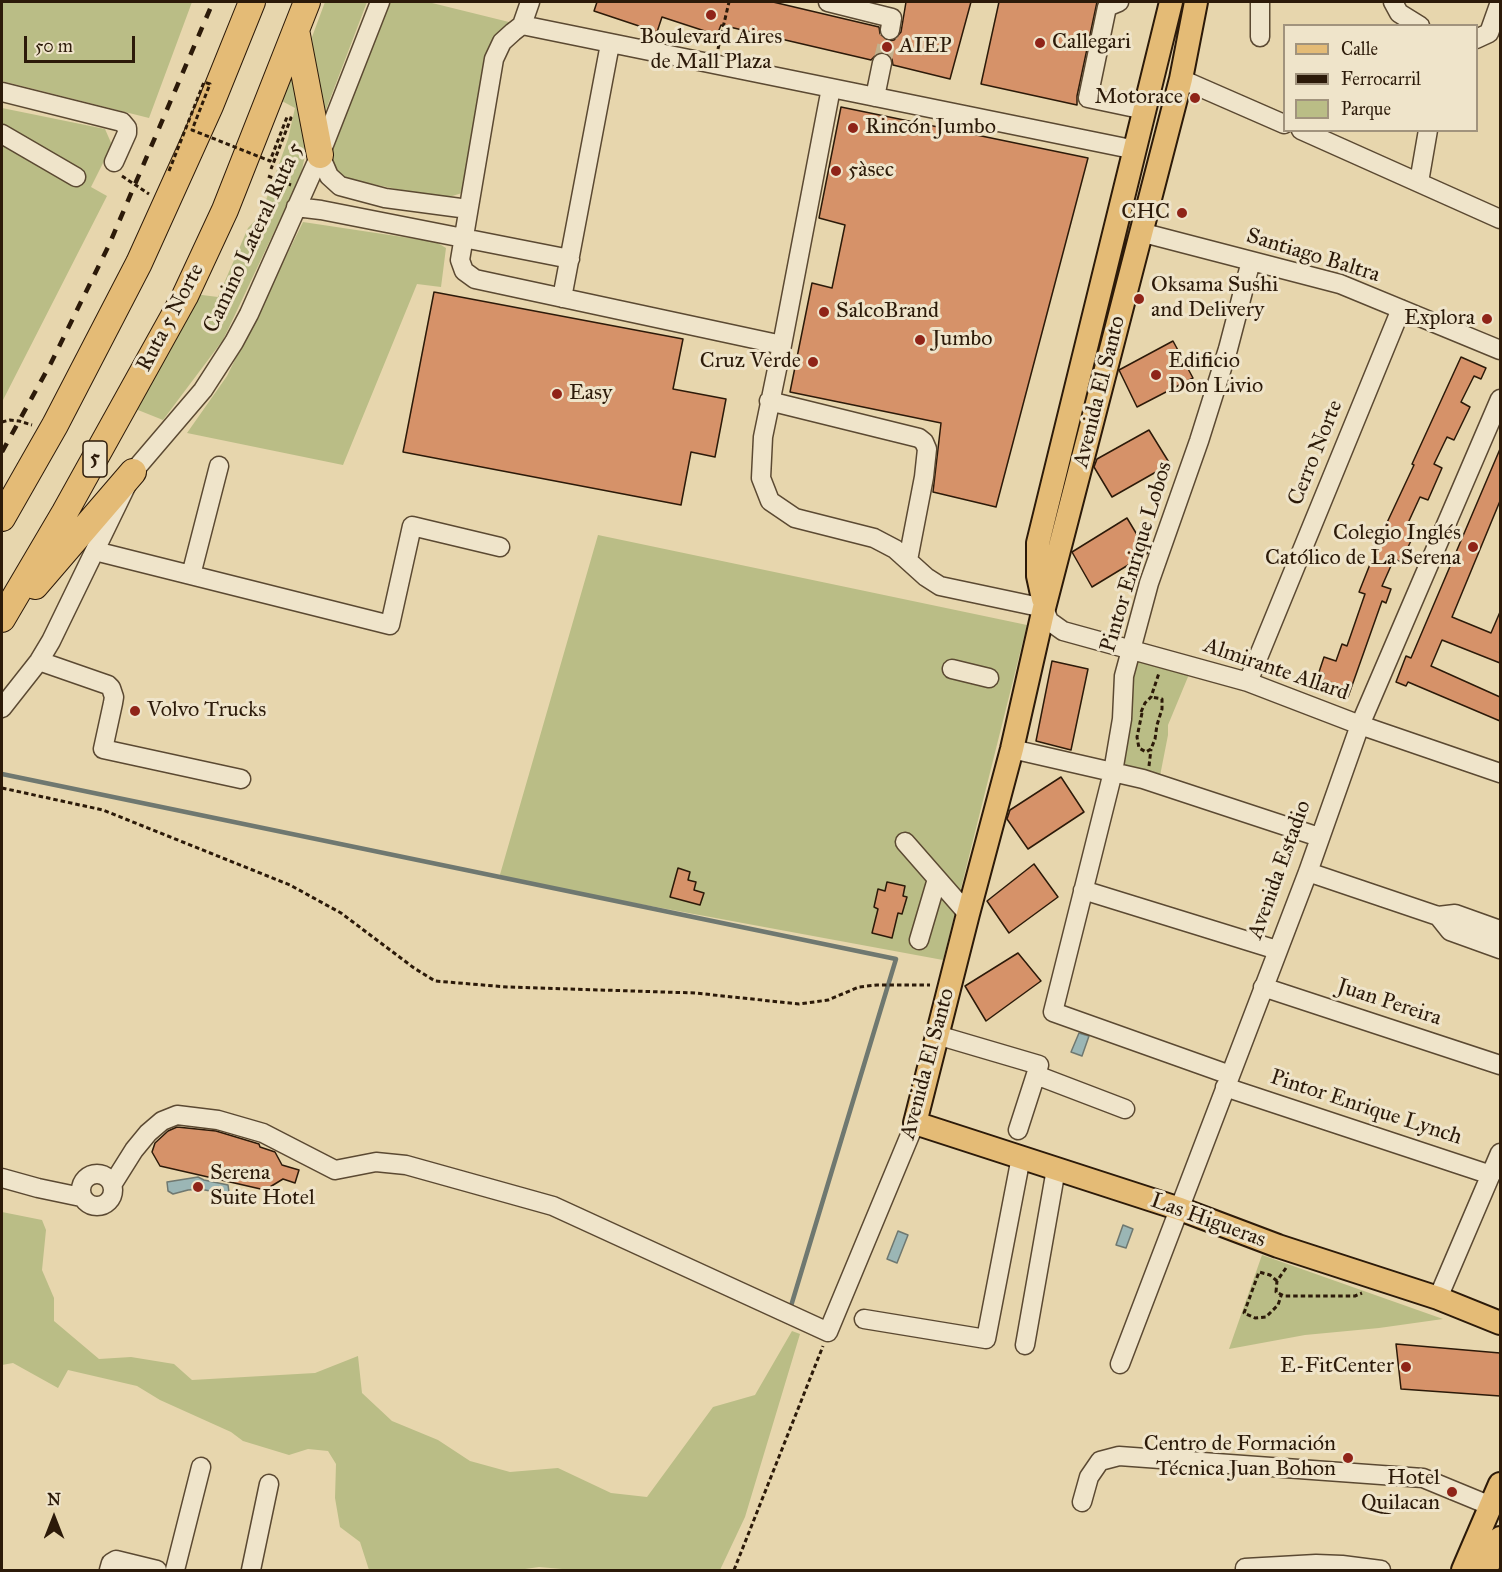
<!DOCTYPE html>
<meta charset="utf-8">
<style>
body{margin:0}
#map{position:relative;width:1502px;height:1572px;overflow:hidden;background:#e7d6ad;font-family:"IM FELL Great Primer",serif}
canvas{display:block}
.frame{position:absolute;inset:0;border:3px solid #2c1a09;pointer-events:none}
.legend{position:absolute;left:1283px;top:24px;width:195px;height:108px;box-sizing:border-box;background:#efe4ca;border:2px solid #a1937d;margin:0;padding:8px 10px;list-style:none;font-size:18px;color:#2c1a09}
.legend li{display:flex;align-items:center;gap:12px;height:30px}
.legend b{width:30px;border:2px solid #a1937d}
.north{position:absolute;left:24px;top:1488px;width:60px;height:60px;-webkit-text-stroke:4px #efe4ca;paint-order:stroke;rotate:0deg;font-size:16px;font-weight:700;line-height:24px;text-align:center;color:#2c1a09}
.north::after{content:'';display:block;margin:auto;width:21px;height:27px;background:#2c1a09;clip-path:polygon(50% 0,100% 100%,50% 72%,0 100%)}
.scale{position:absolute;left:24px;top:36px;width:111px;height:27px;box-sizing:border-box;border:3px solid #2c1a09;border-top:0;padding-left:8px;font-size:18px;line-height:21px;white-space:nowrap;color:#2c1a09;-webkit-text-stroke:4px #efe4ca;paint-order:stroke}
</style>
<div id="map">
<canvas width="1502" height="1572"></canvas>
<div class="frame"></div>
<ul class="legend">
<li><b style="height:8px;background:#e4bb76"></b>Calle</li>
<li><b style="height:8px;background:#2c1a09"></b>Ferrocarril</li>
<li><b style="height:16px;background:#babd86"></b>Parque</li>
</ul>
<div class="north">N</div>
<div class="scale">50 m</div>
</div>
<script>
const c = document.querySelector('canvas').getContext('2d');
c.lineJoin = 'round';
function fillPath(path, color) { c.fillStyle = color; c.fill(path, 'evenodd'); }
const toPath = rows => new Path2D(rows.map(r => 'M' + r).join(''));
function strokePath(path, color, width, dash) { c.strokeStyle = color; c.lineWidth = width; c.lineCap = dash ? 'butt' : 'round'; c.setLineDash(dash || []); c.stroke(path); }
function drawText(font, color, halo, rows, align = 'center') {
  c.font = font + ' "IM FELL Great Primer",serif'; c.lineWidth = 6; c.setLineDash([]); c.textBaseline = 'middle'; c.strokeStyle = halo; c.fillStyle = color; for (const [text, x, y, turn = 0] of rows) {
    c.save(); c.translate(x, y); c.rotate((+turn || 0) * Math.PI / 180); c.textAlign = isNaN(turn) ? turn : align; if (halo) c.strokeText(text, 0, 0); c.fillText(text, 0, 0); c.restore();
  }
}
const green = toPath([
 [2,2,192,2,149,118,2,81],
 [325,2,367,2,319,128,312,37],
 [389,2,428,2,513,23,485,63,462,193,449,197,434,197,349,179,326,168],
 [292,67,308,140,301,175,223,340,163,420,133,408,194,294,218,297,248,228,261,214,288,139,295,108,280,100],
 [2,108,105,129,112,145,91,187,107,196,2,402],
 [303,222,436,242,446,248,441,287,417,284,343,465,187,433,227,376],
 [598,535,1027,625,943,960,499,878],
 [1137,660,1190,672,1168,725,1168,735,1159,781,1121,772,1129,685],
 [2,1212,42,1220,46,1230,42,1270,54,1298,54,1321,99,1359,131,1357,174,1364,192,1380,315,1373,358,1356,362,1393,392,1421,438,1440,470,1461,510,1472,558,1468,611,1493,647,1497,713,1407,755,1395,792,1331,800,1334,745,1517,720,1570,574,1570,539,1567,518,1570,369,1570,360,1542,340,1527,335,1498,336,1464,328,1451,308,1449,289,1455,243,1441,231,1432,160,1400,137,1386,68,1370,58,1388,13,1363,2,1365],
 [1262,1255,1443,1319,1379,1328,1305,1335,1229,1349]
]);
const water = toPath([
 [1079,1033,1089,1036,1082,1056,1071,1052,1079,1033],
 [198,1177,204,1180,228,1185,229,1192,225,1198,210,1191,200,1189,188,1190,173,1194,168,1191,167,1182,198,1177],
 [1123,1225,1133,1229,1126,1248,1116,1245,1123,1225],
 [898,1231,908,1235,897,1263,887,1259,898,1231]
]);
const stream = toPath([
 [2,774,896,959,791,1306]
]);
const building = toPath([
 [597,2,773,2,879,27,880,34,889,41,894,40,901,32,906,2,971,2,950,79,893,65,892,59,885,52,878,53,871,60,721,25,717,35,662,17,657,32,594,11,597,2],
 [999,2,1097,2,1077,96,1077,105,981,84,999,2],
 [841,107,1088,158,996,507,933,492,941,423,790,392,812,283,832,288,845,225,819,218,841,107],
 [434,292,683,339,673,389,726,399,715,457,691,452,681,505,403,452,434,292],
 [1173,341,1193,378,1137,407,1119,370,1173,341],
 [1461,357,1486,368,1481,379,1474,376,1461,402,1470,407,1454,440,1447,437,1434,464,1442,468,1428,500,1420,497,1408,523,1417,528,1401,562,1394,559,1382,586,1391,589,1386,603,1382,601,1348,697,1333,692,1336,684,1322,680,1324,674,1319,672,1324,657,1336,661,1342,644,1347,646,1365,594,1359,592,1384,529,1414,465,1412,464,1461,357],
 [1149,430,1170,464,1112,497,1094,467,1097,459,1149,430],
 [1500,449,1500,501,1452,617,1491,633,1500,612,1500,663,1442,640,1431,666,1500,697,1500,721,1408,682,1406,686,1396,682,1406,656,1411,658,1500,449],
 [1127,518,1148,553,1092,587,1072,552,1127,518],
 [1052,661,1088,669,1071,750,1036,741,1052,661],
 [1061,777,1084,812,1028,849,1007,819,1010,810,1061,777],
 [1034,864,1058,897,1009,933,987,901,1034,864],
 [678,868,690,872,688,880,696,882,694,890,704,893,700,905,670,897,678,868],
 [887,882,905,886,903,896,907,897,902,914,898,913,892,938,872,933,878,909,874,907,878,889,885,891,887,882],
 [1018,953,1041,981,986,1021,965,986,1018,953],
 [177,1127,216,1131,259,1144,260,1147,275,1152,282,1165,299,1170,295,1183,283,1179,265,1190,160,1166,152,1152,155,1143,168,1131,177,1127],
 [1396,1344,1500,1353,1500,1396,1401,1389,1396,1344]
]);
const minorTunnel = toPath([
 [882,63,890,30]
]);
const path = toPath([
 [718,49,729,2],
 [122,176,149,194],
 [268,176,291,185],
 [2,422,10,420,19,421,32,425],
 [1141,712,1145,703,1151,697,1159,673],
 [1142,713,1137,737,1139,748,1146,752,1151,749,1155,739,1157,725,1162,709,1162,699,1151,697],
 [1149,766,1151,749],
 [2,788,103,810,290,885,341,913,414,968,435,981,507,987,695,993,799,1004,828,1000,859,987,877,985,930,985],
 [1286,1268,1277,1281,1276,1292,1284,1296,1355,1296,1362,1293],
 [1277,1281,1270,1275,1259,1272,1244,1313,1255,1318,1266,1317,1278,1305,1281,1296],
 [734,1570,823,1346]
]);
const minor = toPath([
 [828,2,892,18,890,30],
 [1119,2,1107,7,1088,98,1145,110],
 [1260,2,1260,37],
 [1393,2,1399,13,1420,26],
 [522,25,530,2],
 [1476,39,1489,33,1500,2],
 [1181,79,1284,124],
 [831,88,782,345,763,437,761,478,770,501,795,518,874,538,895,549,926,577,940,586,1044,608,1049,621,1063,631,1248,682,1360,725,1500,773],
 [2,92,122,122,127,128,127,133,114,162],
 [875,97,882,63],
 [1301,130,1500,219],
 [2,134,76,177],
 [320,155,329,176,340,186,385,198,468,209],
 [1419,182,1428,130],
 [296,207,321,210,570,259],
 [1140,232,1340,284,1500,350],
 [562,298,610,44],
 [782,345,475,279,464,271,460,260,494,59,502,42,513,32,522,25,1136,150],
 [769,401,919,438,924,442,927,449,924,477,908,560],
 [95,551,390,625,412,526,500,547],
 [191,575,219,466],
 [39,661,108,685,111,688,114,697,113,703,103,749,241,779],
 [952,669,989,678],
 [1248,682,1401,309],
 [2,708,39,661,51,641,133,472,203,390,234,342,249,314,320,155,380,2],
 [1012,749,1143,779,1319,837],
 [905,842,968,914],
 [1308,872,1438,916,1450,931,1500,949],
 [1083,890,1277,950],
 [1438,916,1455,914,1500,930],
 [919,940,937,879],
 [1263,987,1500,1065],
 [937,1035,1039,1065,1018,1130],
 [1036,1075,1125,1109],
 [1230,1075,1053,1012,1113,772,1122,719,1124,676,1149,583,1199,441,1228,349,1251,261],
 [1225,1087,1491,1175],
 '81 1190a16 16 0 1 1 32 0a16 16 0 1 1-32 0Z',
 [2,1178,38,1188,81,1197],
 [112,1185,134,1150,148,1133,162,1121,177,1115,218,1120,263,1133,335,1170,376,1162,406,1165,553,1206,828,1332,915,1123],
 [1438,1298,1500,1153],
 [864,1319,986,1339,1021,1157],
 [1025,1345,1056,1169],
 [1120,1364,1308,872,1360,725,1500,399],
 [1082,1502,1089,1477,1100,1461,1119,1456,1423,1478,1491,1506],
 [1245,1568,1316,1564,1342,1565,1381,1570],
 [109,1570,111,1563,116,1560,157,1570],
 [175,1570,201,1467],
 [251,1570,269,1484]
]);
const major = toPath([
 [1196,2,1181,79,1044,608,1012,749,968,914,915,1123,1180,1209,1278,1246,1438,1298,1500,1323],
 [1043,599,1038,576,1038,543,1171,2],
 [1463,1570,1500,1484],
 [1486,1570,1500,1538]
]);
const highway = toPath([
 [296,30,320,155],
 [2,518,55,425,139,263,210,106,252,2],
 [35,586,133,472],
 [2,619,65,512,185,296,225,210,307,2]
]);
const rail = toPath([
 [2,452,51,363,109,245,213,2]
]);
const pathBridge = toPath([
 [169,171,204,82,210,84,192,130,270,161,287,117,291,118,271,169]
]);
const markers = [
 [711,15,6,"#8f2418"],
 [1040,43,6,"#8f2418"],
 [887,47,6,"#8f2418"],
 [1195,98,6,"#8f2418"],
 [853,128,6,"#8f2418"],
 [836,171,6,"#8f2418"],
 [1182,213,6,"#8f2418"],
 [1139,299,6,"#8f2418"],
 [824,312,6,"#8f2418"],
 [1487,319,6,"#8f2418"],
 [920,340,6,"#8f2418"],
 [813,362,6,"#8f2418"],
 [1156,375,6,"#8f2418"],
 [557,394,6,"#8f2418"],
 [1473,547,6,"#8f2418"],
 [135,711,6,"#8f2418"],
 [198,1187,6,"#8f2418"],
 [1406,1367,6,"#8f2418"],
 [1348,1458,6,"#8f2418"],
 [1452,1492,6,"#8f2418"]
];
const shields = [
 [95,459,24]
];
const shieldNames = [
 ["5",95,459]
];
const poiNames = [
 ["Boulevard Aires",711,38,"center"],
 ["de Mall Plaza",711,63,"center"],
 ["Callegari",1052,43],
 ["AIEP",899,47],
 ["Motorace",1183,98,"right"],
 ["Rincón Jumbo",865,128],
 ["5àsec",848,171],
 ["CHC",1170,213,"right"],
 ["Oksama Sushi",1151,286],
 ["and Delivery",1151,311],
 ["SalcoBrand",836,312],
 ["Explora",1475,319,"right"],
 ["Jumbo",932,340],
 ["Cruz Verde",801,362,"right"],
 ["Edificio",1168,362],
 ["Don Livio",1168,387],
 ["Easy",569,394],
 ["Colegio Inglés",1461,534,"right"],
 ["Católico de La Serena",1461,559,"right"],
 ["Volvo Trucks",147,711],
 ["Serena",210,1174],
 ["Suite Hotel",210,1199],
 ["E-FitCenter",1394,1367,"right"],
 ["Centro de Formación",1336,1445,"right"],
 ["Técnica Juan Bohon",1336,1470,"right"],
 ["Hotel",1440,1479,"right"],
 ["Quilacan",1440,1504,"right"]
];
const streetNames = [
 ["Camino Lateral Ruta 5",254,238,-65],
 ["Santiago Baltra",1313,256,17],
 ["Ruta 5 Norte",171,318,-62],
 ["Avenida El Santo",1100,392,-76],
 ["Cerro Norte",1316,453,-68],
 ["Pintor Enrique Lobos",1137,557,-73],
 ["Almirante Allard",1276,670,19],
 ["Avenida Estadio",1280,870,-70],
 ["Juan Pereira",1389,1003,18],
 ["Avenida El Santo",928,1064,-75],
 ["Pintor Enrique Lynch",1366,1108,18],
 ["Las Higueras",1208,1221,20]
];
fillPath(green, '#babd86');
fillPath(water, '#9bb6b5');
strokePath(water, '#6f7870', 1.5);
strokePath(stream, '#6f7870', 4.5);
fillPath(building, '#d69269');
strokePath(building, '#2c1a09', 1.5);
strokePath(minorTunnel, '#c2b08c', 18, [18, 9]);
strokePath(minor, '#5b4932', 21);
strokePath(major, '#2c1a09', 26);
strokePath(highway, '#2c1a09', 28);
strokePath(path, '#2c1a09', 3, [4.5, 3]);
strokePath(minor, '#efe4ca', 18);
strokePath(major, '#e4bb76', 22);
strokePath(highway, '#e4bb76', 26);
strokePath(rail, '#2c1a09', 4.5, [10, 10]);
strokePath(pathBridge, '#2c1a09', 3, [4.5, 3]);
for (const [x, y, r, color] of markers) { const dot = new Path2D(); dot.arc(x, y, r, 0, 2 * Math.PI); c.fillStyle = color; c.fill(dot); strokePath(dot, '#efe4ca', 2); }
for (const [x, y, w] of shields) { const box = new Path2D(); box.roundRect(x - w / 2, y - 18, w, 36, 4.5); c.fillStyle = '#efe4ca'; c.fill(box); strokePath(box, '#2c1a09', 1.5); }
drawText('bold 21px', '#2c1a09', null, shieldNames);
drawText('22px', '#2c1a09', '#efe4ca', poiNames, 'left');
drawText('22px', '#2c1a09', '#efe4ca', streetNames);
</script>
